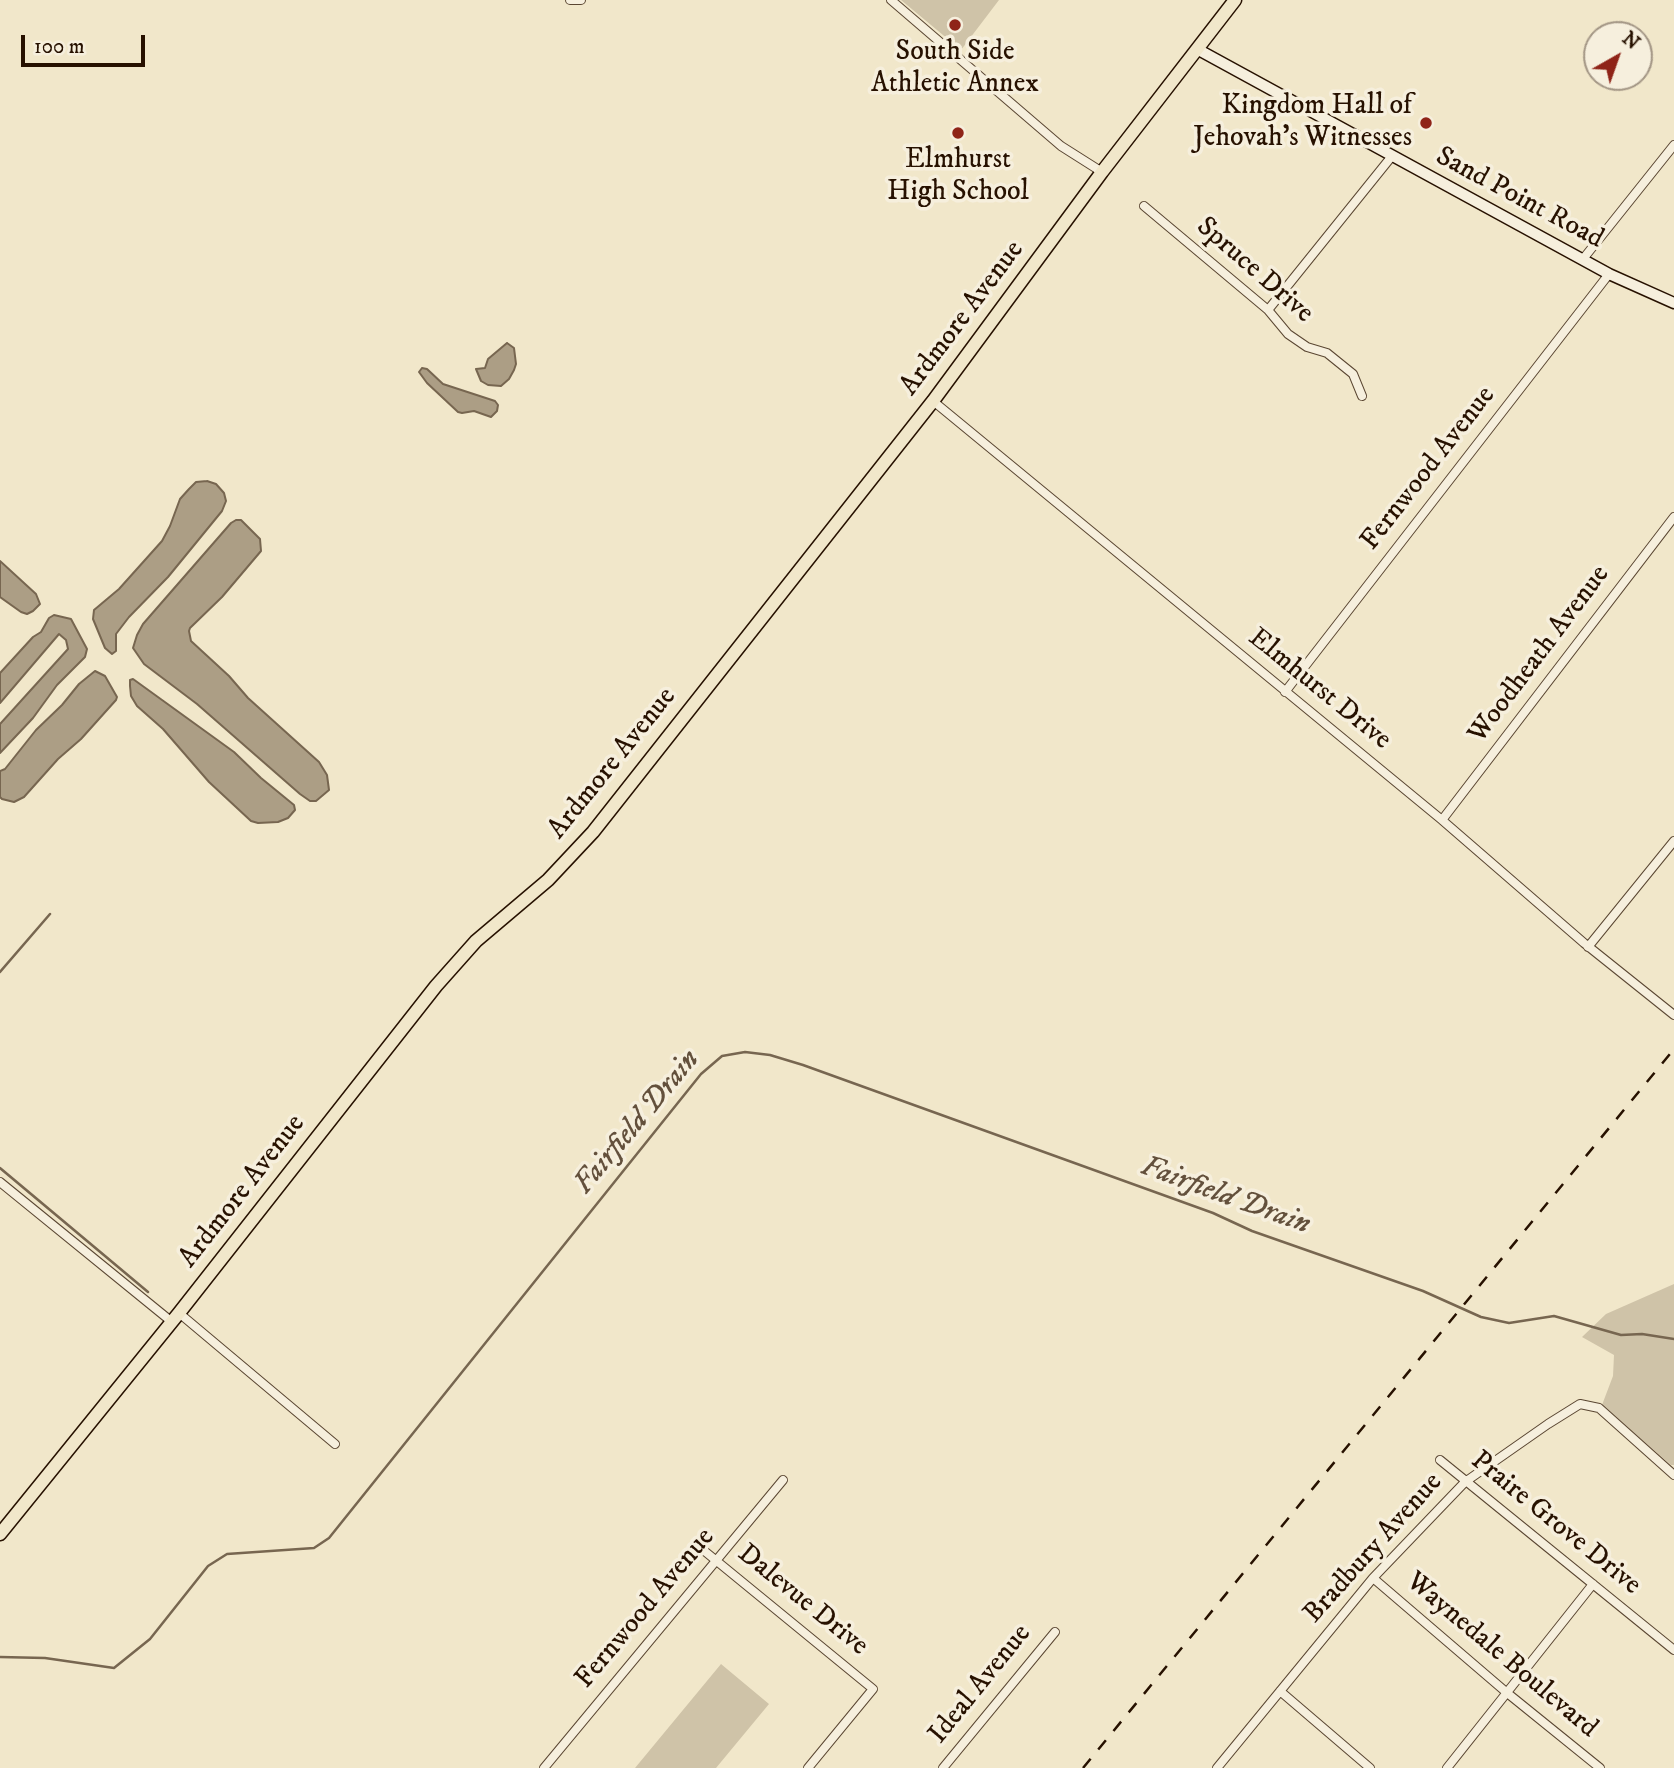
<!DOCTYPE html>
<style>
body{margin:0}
#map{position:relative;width:1674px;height:1768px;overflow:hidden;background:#f1e7ca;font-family:"IM FELL DW Pica",serif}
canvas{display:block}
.north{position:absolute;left:1583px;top:21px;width:70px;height:70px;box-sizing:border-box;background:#f6efdd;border:2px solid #a39685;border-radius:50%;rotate:40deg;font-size:19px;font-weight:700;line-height:28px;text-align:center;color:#271100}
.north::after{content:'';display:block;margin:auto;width:24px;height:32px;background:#8f2418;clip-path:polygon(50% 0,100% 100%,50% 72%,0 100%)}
.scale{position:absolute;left:21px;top:35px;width:124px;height:32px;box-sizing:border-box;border:4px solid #271100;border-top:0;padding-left:9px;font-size:21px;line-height:24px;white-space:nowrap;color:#271100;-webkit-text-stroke:5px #f6efdd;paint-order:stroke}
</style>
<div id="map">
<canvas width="1674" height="1768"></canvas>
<div class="north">N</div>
<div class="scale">100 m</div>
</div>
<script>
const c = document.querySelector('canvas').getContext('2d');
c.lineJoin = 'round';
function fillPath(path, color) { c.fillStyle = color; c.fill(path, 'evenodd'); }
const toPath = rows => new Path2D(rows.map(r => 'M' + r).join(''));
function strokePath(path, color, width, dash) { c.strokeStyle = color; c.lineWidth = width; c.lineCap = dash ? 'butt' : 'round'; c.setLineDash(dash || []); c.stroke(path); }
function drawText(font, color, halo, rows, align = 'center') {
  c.font = font + ' "IM FELL DW Pica",serif'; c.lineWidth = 7; c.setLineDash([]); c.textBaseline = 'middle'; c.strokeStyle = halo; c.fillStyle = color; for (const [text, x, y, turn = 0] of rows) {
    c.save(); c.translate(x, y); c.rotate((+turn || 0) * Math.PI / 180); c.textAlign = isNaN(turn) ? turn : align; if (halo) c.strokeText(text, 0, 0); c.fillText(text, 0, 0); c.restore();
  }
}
const green = toPath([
 [901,0,999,0,961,50],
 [1674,1284,1674,1465,1671,1465,1602,1405,1613,1376,1614,1355,1582,1337,1606,1314],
 [721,1664,769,1704,716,1768,635,1768]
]);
const water = toPath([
 [507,343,514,348,516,364,514,370,509,379,501,386,488,385,481,381,476,369,485,368,488,359,507,343],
 [422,368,427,369,443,384,495,401,498,405,497,411,491,417,474,411,462,413,458,412,427,383,419,372,422,368],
 [207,481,216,484,224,493,226,501,222,511,168,577,129,617,116,634,116,651,112,654,105,648,93,619,94,610,119,589,162,541,170,526,180,499,189,489,196,482,207,481],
 [236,520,241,520,260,539,261,551,222,597,190,628,189,631,191,641,229,676,248,698,319,762,327,775,329,790,316,801,310,801,300,794,197,704,144,664,133,648,137,635,143,624,231,523,236,520],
 [0,561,36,594,40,604,33,611,27,614,21,612,0,597,0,561],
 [54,615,71,619,87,649,85,657,57,685,33,718,0,753,0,724,68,649,66,640,59,634,0,703,0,673,33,637,41,632,49,618,54,615],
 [95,671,105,676,117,697,116,700,81,739,58,759,24,797,14,802,2,799,0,797,0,771,5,769,36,730,62,705,79,684,95,671],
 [133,679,234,752,261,778,294,805,295,810,288,818,278,822,258,823,251,821,209,782,163,729,137,706,131,696,130,686,130,680,133,679]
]);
const stream = toPath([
 [0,972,50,914],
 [0,1168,148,1292],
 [0,1657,45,1658,114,1668,150,1639,208,1566,227,1554,314,1548,329,1538,701,1074,722,1056,745,1052,770,1055,803,1065,1213,1213,1252,1231,1423,1291,1481,1317,1509,1323,1554,1316,1621,1335,1642,1334,1674,1339]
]);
const street = toPath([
 [570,0,581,0],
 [891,0,1061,146,1102,172],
 [1144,206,1268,310,1288,334,1307,347,1327,353,1353,374,1362,396],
 [1583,259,1674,145],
 [1268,310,1392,156],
 [933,401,1442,820,1584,943,1674,1015],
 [1285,692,1609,274],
 [1442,820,1674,517],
 [1588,947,1674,841],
 [0,1182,172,1322],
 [179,1313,335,1444],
 [1440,1460,1674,1650],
 [702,1549,873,1689,808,1768],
 [1373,1578,1506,1692,1600,1768],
 [1280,1691,1370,1768],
 [544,1768,783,1480],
 [943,1768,1055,1632],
 [1217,1768,1373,1578,1465,1482,1548,1424,1580,1404,1599,1408,1674,1475],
 [1447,1768,1593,1584]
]);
const secondary = toPath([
 [1197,49,1609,274,1674,303]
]);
const primary = toPath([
 [0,1534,179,1313,436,986,476,941,548,880,593,832,933,401,1102,172,1235,0]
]);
const rail = toPath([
 [1083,1768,1674,1049]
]);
const markers = [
 [955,25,7,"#8f2418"],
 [1426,123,7,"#8f2418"],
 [958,133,7,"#8f2418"]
];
const poiNames = [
 ["South Side",955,53],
 ["Athletic Annex",955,85],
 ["Kingdom Hall of",1412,107,"right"],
 ["Jehovah's Witnesses",1412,139,"right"],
 ["Elmhurst",958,161],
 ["High School",958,193]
];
const streetNames = [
 ["Sand Point Road",1519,199,28],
 ["Spruce Drive",1254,271,41],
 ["Ardmore Avenue",963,319,-53],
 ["Fernwood Avenue",1429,469,-52],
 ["Woodheath Avenue",1540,655,-53],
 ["Elmhurst Drive",1319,690,39],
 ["Ardmore Avenue",613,764,-51],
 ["Ardmore Avenue",243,1192,-52],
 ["Praire Grove Drive",1555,1524,39],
 ["Bradbury Avenue",1374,1549,-48],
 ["Dalevue Drive",802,1601,39],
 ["Fernwood Avenue",646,1609,-50],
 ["Waynedale Boulevard",1501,1656,40],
 ["Ideal Avenue",981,1685,-51]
];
const waterNames = [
 ["Fairfield Drain",638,1123,-50],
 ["Fairfield Drain",1225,1197,20]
];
fillPath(green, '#cfc3a8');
fillPath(water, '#ac9e85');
strokePath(water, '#776650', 2);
strokePath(stream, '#776650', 2.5);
strokePath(street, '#5a4632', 10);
strokePath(secondary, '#271100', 13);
strokePath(primary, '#271100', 15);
strokePath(street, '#f6efdd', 8);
strokePath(secondary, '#f6efdd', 10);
strokePath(primary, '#f1e7ca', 12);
strokePath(rail, '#271100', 2.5, [12, 12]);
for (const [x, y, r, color] of markers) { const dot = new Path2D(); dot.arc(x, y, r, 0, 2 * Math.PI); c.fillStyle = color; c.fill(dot); strokePath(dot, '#f6efdd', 2.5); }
drawText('28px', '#271100', '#f6efdd', poiNames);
drawText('28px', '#271100', '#f6efdd', streetNames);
drawText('italic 30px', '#63503c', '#f6efdd', waterNames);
</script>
